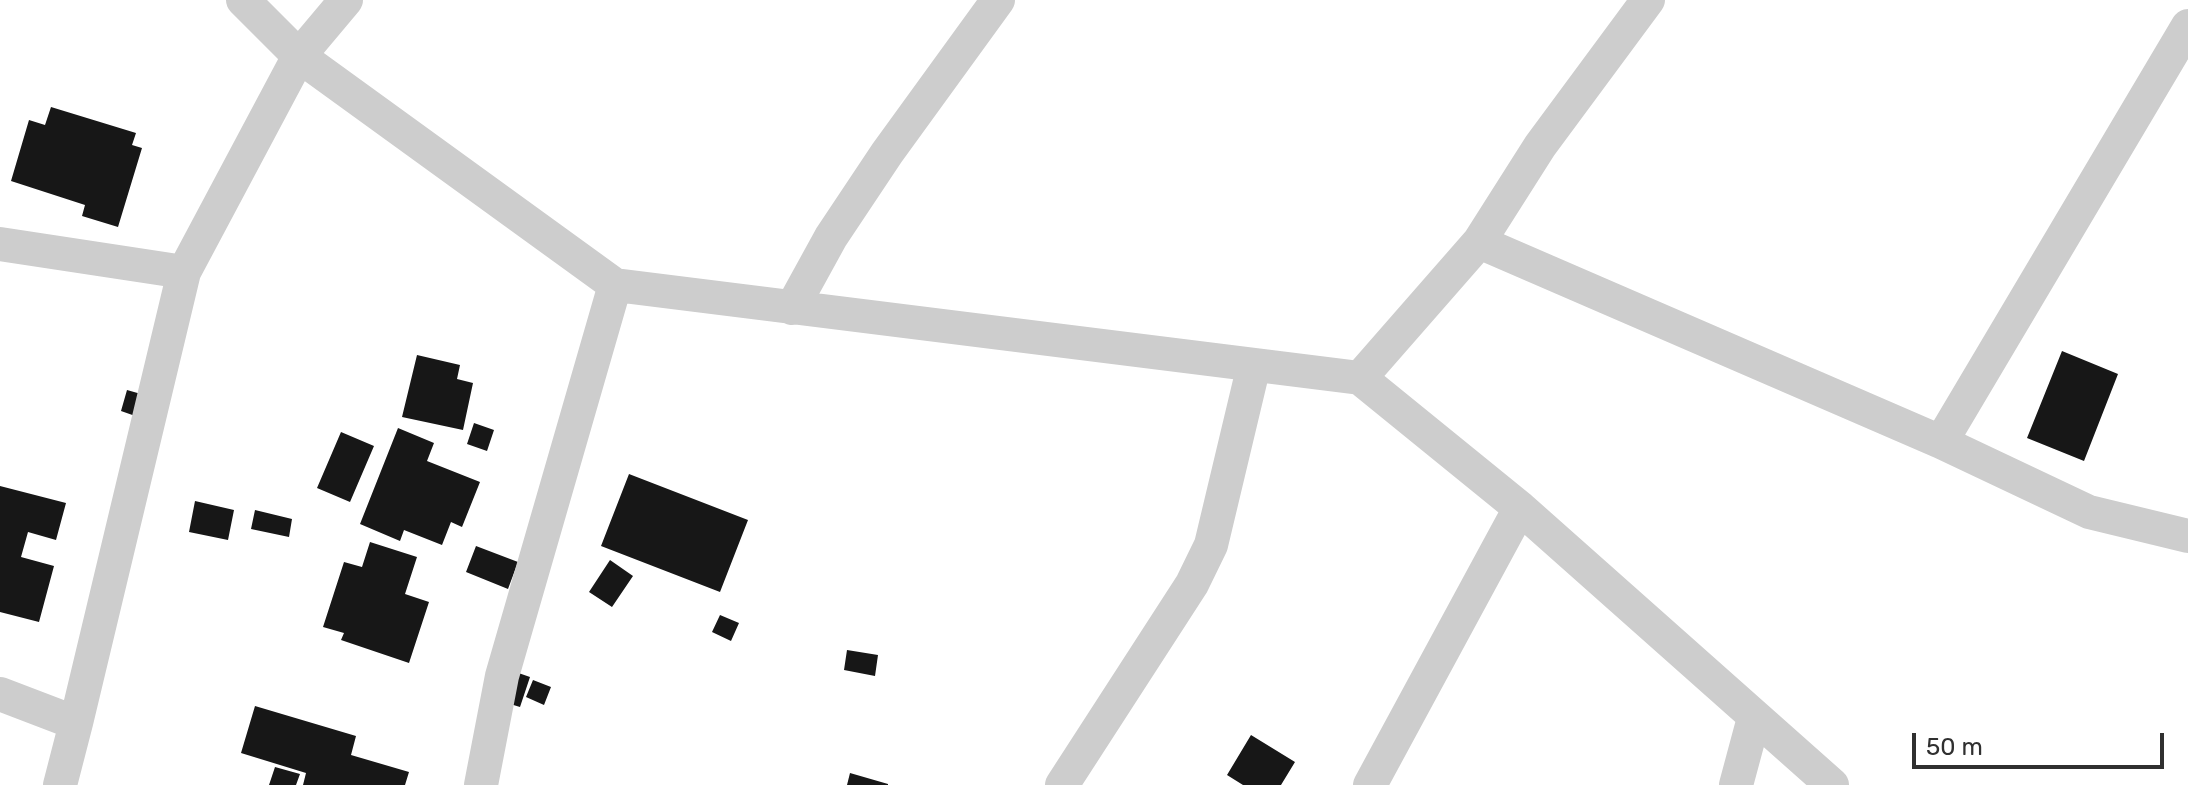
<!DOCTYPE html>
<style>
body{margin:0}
#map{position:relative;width:2188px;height:785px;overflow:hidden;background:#fff;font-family:Rubik,sans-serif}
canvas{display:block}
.scale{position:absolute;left:1912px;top:733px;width:252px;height:36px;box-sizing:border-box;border:4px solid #303030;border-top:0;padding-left:10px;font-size:24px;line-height:28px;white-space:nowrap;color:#303030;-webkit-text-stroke:6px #fff;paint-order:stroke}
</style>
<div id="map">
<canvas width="2188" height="785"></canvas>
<div class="scale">50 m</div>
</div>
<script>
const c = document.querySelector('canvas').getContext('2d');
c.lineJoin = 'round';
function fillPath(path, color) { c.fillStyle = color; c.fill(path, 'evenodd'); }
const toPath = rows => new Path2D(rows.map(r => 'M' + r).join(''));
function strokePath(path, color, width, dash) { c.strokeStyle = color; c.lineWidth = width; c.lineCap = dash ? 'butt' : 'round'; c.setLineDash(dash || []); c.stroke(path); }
const building = toPath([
 [51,107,136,133,132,145,142,148,118,227,82,216,85,205,11,181,29,120,45,125],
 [2062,351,2118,374,2084,461,2027,438],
 [417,355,460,365,457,379,473,383,463,430,402,417],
 [127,390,148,396,141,418,121,411],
 [474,423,494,430,487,451,467,444],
 [398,428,434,443,427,461,480,482,462,527,451,522,442,545,404,530,400,541,360,524],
 [341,432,374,446,350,502,317,488],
 [629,474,748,520,720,592,601,546],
 [0,486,66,503,56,540,28,532,21,557,54,566,39,622,0,612],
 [195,501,234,510,228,540,189,532],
 [255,510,292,519,289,537,251,529],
 [370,542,417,557,405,594,429,602,409,663,341,640,344,633,323,627,344,562,362,567],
 [476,546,518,562,508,589,466,572],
 [610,560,633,576,612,607,589,592],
 [720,615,739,623,731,641,712,632],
 [847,650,878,655,875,676,844,670],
 [507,669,530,677,520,707,497,700],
 [533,680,551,687,544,705,526,697],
 [255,706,356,736,351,755,409,772,405,785,303,785,306,773,241,753],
 [1251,735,1295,762,1281,785,1243,785,1227,775],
 [275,767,300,774,296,785,269,785],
 [850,773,888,784,888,785,847,785]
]);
const minor = toPath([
 [243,0,299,56,615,285,1360,378,1520,508,1832,785],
 [1479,242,1941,442,2089,512,2188,536],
 [0,244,184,272],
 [792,308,831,237,887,153,998,0],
 [1360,378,1479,242,1540,146,1648,0],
 [1941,442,2188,26],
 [0,694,76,723,60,785],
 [76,723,184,272,299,56,346,0],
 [481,785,502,676,615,285],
 [1062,785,1192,584,1211,545,1254,365],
 [1370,785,1520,508],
 [1736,785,1754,718]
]);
fillPath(building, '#171717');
strokePath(minor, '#cdcdcd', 34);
</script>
